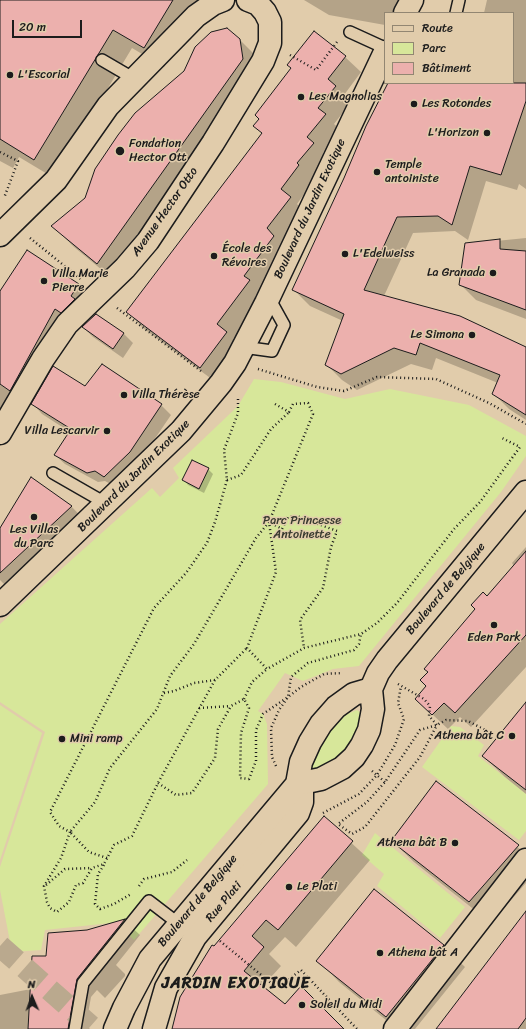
<!DOCTYPE html>
<meta charset="utf-8">
<style>
body{margin:0}
#map{position:relative;width:526px;height:1029px;overflow:hidden;background:#e1ccab;font-family:Sriracha,sans-serif}
canvas{display:block}
.legend{position:absolute;left:384px;top:12px;width:130px;height:72px;box-sizing:border-box;background:#e1ccab;border:1px solid #928672;margin:0;padding:5px 7px;list-style:none;font-size:12px;color:#1c1c1c}
.legend li{display:flex;align-items:center;gap:8px;height:20px}
.legend b{width:20px;border:1px solid #928672}
.north{position:absolute;left:12px;top:977px;width:40px;height:40px;-webkit-text-stroke:3px #e1ccab;paint-order:stroke;rotate:358deg;font-size:11px;font-weight:700;line-height:16px;text-align:center;color:#1c1c1c}
.north::after{content:'';display:block;margin:auto;width:14px;height:18px;background:#1c1c1c;clip-path:polygon(50% 0,100% 100%,50% 72%,0 100%)}
.scale{position:absolute;left:12px;top:20px;width:70px;height:18px;box-sizing:border-box;border:2px solid #1c1c1c;border-top:0;padding-left:5px;font-size:12px;line-height:14px;white-space:nowrap;color:#1c1c1c;-webkit-text-stroke:3px #e1ccab;paint-order:stroke}
</style>
<div id="map">
<canvas width="526" height="1029"></canvas>
<ul class="legend">
<li><b style="height:5px;background:#e1ccab"></b>Route</li>
<li><b style="height:11px;background:#d7e79a"></b>Parc</li>
<li><b style="height:11px;background:#ecb0ad"></b>Bâtiment</li>
</ul>
<div class="north">N</div>
<div class="scale">20 m</div>
</div>
<script>
const c = document.querySelector('canvas').getContext('2d');
c.lineJoin = 'round';
function fillPath(path, color) { c.fillStyle = color; c.fill(path, 'evenodd'); }
const toPath = rows => new Path2D(rows.map(r => 'M' + r).join(''));
function strokePath(path, color, width, dash) { c.strokeStyle = color; c.lineWidth = width; c.lineCap = dash ? 'butt' : 'round'; c.setLineDash(dash || []); c.stroke(path); }
function drawText(font, color, halo, rows, align = 'center') {
  c.font = font + ' Sriracha,sans-serif'; c.lineWidth = 3; c.setLineDash([]); c.textBaseline = 'middle'; c.strokeStyle = halo; c.fillStyle = color; for (const [text, x, y, turn = 0] of rows) {
    c.save(); c.translate(x, y); c.rotate((+turn || 0) * Math.PI / 180); c.textAlign = isNaN(turn) ? turn : align; if (halo) c.strokeText(text, 0, 0); c.fillText(text, 0, 0); c.restore();
  }
}
const green = toPath([
 [254,379,281,382,345,399,390,389,469,405,526,436,526,456,501,492,359,666,333,669,303,681,285,673,258,711,263,714,267,724,268,784,134,940,116,923,111,923,45,930,41,950,12,952,0,890,0,867,45,732,0,702,0,624,152,488,160,497,179,478,173,468,238,406],
 [0,705,42,733,0,860],
 [357,710,361,713,360,724,349,745,335,760,322,768,313,770,311,768,312,750,342,716],
 [451,726,460,727,484,745,478,756,526,794,526,831,519,840,422,767],
 [375,833,465,907,440,938,377,886,384,874,362,855]
]);
const shadow = toPath([
 [0,0,236,0,214,17,203,5,194,15,164,67,132,48,54,178,19,157,13,168,0,161],
 [304,0,403,0,395,13,385,13,385,25,329,15],
 [487,0,526,0,526,189,519,184,517,190,486,181,468,240,455,231,413,233,384,296,526,348,526,420,509,409,493,393,498,383,436,358,432,370,411,364,357,390,342,380,326,364,343,321,310,306,294,290,389,83,513,83,513,13,484,13],
 [239,39,261,61,119,284,74,247,53,226,86,199],
 [345,57,361,72,344,95,351,102,334,124,341,130,323,153,329,159,297,204,306,213,266,297,233,339,243,349,217,383,143,328,128,312,262,134,255,126],
 [526,238,526,319,476,300,460,284,466,244],
 [28,251,78,285,94,301,77,328,0,432,0,290,2,291],
 [83,327,123,333,133,343,123,358,93,337],
 [103,365,161,405,171,415,139,462,114,486,105,481,98,482,65,464,55,455,70,432,42,414,33,404,85,387],
 [208,469,213,474,204,493,188,485,184,480],
 [71,506,92,528,18,598,0,580,0,529],
 [526,547,526,667,471,727,460,717,448,729,432,714,427,687,429,672,514,566,512,563],
 [526,703,526,794,505,777,483,756],
 [436,782,526,854,526,883,491,923,414,862,392,841],
 [324,818,370,860,296,947,285,937,269,954,281,966,262,987,285,1005,343,1029,173,1029,214,948],
 [374,891,443,946,465,967,415,1029,397,1029,339,982,318,960],
 [526,913,526,1029,437,1029],
 [125,921,140,935,116,965,125,974,125,976,105,998,97,990,91,997,86,1025,90,1029,0,1029,0,995,31,989,47,957,87,931]
]);
const building = toPath([
 [0,0,173,0,144,48,113,30,34,160,0,139,0,0],
 [227,28,240,39,243,59,97,264,51,226,85,198,95,169,118,135,135,113,184,71,195,47,211,32,227,28],
 [314,31,346,56,328,79,336,86,318,108,326,114,307,137,314,143,297,163,299,165,281,189,291,197,267,228,274,236,244,276,250,280,217,324,227,332,200,368,126,312,262,133,253,126,259,119,255,115,291,68,287,65,314,31],
 [388,83,526,83,526,101,501,175,470,166,452,225,438,216,397,217,364,290,460,316,526,347,526,415,492,394,500,375,420,343,416,355,394,348,341,374,325,365,344,314,292,290,344,178,366,126,388,83],
 [500,239,500,249,526,251,526,310,459,285,465,243,500,239],
 [27,250,79,284,71,296,75,299,61,313,55,309,10,391,0,384,0,291,27,250],
 [96,314,124,333,113,349,82,327,96,314],
 [102,364,162,404,130,452,104,477,95,471,87,473,54,455,71,429,31,404,53,366,85,386,102,364],
 [192,460,209,468,199,489,182,480,192,460],
 [31,477,72,506,0,573,0,528,31,477],
 [526,551,526,635,455,713,444,703,432,715,415,699,426,686,420,680,428,672,424,669,475,609,471,605,483,592,487,596,526,551],
 [526,702,526,790,482,756,526,702],
 [436,781,519,845,469,902,391,841,436,781],
 [324,816,353,841,278,930,266,920,252,936,264,947,244,971,285,1004,301,986,344,1029,172,1029,180,997,212,945,214,946,324,816],
 [374,889,444,945,386,1017,316,961,374,889],
 [526,911,526,1018,518,1029,436,1029,526,911],
 [125,919,77,979,68,1029,28,1029,32,956,46,956,48,933,87,930,125,919]
]);
const primaryTunnel = toPath([
 [0,946,94,1029]
]);
const path = toPath([
 [290,55,316,70,337,42],
 [0,152,18,161,4,198],
 [30,238,82,280],
 [117,308,201,371],
 [258,369,317,387,344,391,377,377,436,379,489,403,526,424],
 [238,399,238,413,224,450,227,480,215,522,207,543,186,573,154,608,50,812,59,826,70,832,61,858,44,886,47,902,50,908,57,912,69,902,76,885,83,883,92,868,104,864,114,845,132,836,158,783,215,680,247,648],
 [275,404,289,412,293,404,308,403,313,414,269,522,276,572,247,648,267,669,304,648,361,634,377,623,397,603,454,529,480,502,520,447,502,438],
 [227,480,241,475,271,429,289,412],
 [398,684,424,699,430,706,429,716,437,725,420,757,365,827,352,834,338,824,367,802,385,782,420,730,437,725,446,720,468,721,485,730],
 [164,693,174,691,194,683,215,680],
 [244,699,252,682,267,669],
 [199,708,230,706],
 [276,766,272,757,271,728,279,710,288,697,301,687,324,674,342,673],
 [372,771,385,782],
 [158,783,176,795,192,793,215,758,218,729,231,706,244,699,249,708,241,733,240,778,249,779,256,761,256,730,263,714,288,697,291,677,308,663,354,650,359,644,361,634],
 [323,813,359,794,377,775,395,745,404,719,398,703,401,686],
 [107,858,89,852,70,832,95,802,110,768,157,709,170,676,194,644,256,538,269,522,282,529,288,517,297,516,337,531,331,547,323,588,300,620,304,648],
 [104,865,98,874,95,904,100,909,114,904,131,894],
 [46,885,65,869,92,868],
 [139,886,144,879,172,872,187,860],
 [220,941,277,988,301,970,357,1029]
]);
const lane = toPath([
 [456,13,459,0],
 [350,32,385,48],
 [102,60,126,74,133,80],
 [243,347,272,351,284,325,269,298],
 [53,473,107,504],
 [75,1029,83,983,149,901,179,924]
]);
const street = toPath([
 [0,235,56,180,108,106,196,16,213,4,223,0],
 [0,433,43,359,67,324,125,268,148,241,213,143,263,61,270,43,270,22,265,12,258,4,248,0],
 [154,1029,166,988,195,937,298,813,302,802,302,791,297,784],
 [395,1029,526,860]
]);
const secondary = toPath([
 [405,13,412,0],
 [0,605,181,431,221,383,235,363,266,303,385,52],
 [297,784,321,779,342,768,354,757,362,745,369,730,373,709,371,689,378,673,387,660,526,492],
 [115,1029,124,1008,150,959,297,784,301,762,310,742,321,724,336,707,354,694,371,689]
]);
const markers = [
 [10,75,4,"#1c1c1c"],
 [301,97,4,"#1c1c1c"],
 [414,104,4,"#1c1c1c"],
 [487,133,4,"#1c1c1c"],
 [120,151,5,"#1c1c1c"],
 [377,172,4,"#1c1c1c"],
 [345,254,4,"#1c1c1c"],
 [214,256,4,"#1c1c1c"],
 [493,273,4,"#1c1c1c"],
 [44,281,4,"#1c1c1c"],
 [472,335,4,"#1c1c1c"],
 [124,395,4,"#1c1c1c"],
 [107,431,4,"#1c1c1c"],
 [34,517,4,"#1c1c1c"],
 [494,625,4,"#1c1c1c"],
 [512,736,4,"#1c1c1c"],
 [62,739,4,"#1c1c1c"],
 [455,843,4,"#1c1c1c"],
 [289,887,4,"#1c1c1c"],
 [380,953,4,"#1c1c1c"],
 [302,1005,4,"#1c1c1c"]
];
const poiNames = [
 ["L'Escorial",18,75],
 ["Les Magnolias",309,97],
 ["Les Rotondes",422,104],
 ["L'Horizon",479,133,"right"],
 ["Fondation",129,144],
 ["Hector Ott",129,158],
 ["Temple",385,165],
 ["antoiniste",385,179],
 ["École des",222,249],
 ["Révoires",222,263],
 ["L'Edelweiss",353,254],
 ["La Granada",485,273,"right"],
 ["Villa Marie",52,274],
 ["Pierre",52,288],
 ["Le Simona",464,335,"right"],
 ["Villa Thérèse",132,395],
 ["Villa Lescarvir",99,431,"right"],
 ["Les Villas",34,530,"center"],
 ["du Parc",34,544,"center"],
 ["Eden Park",494,638,"center"],
 ["Athena bât C",504,736,"right"],
 ["Mini ramp",70,739],
 ["Athena bât B",447,843,"right"],
 ["Le Plati",297,887],
 ["Athena bât A",388,953],
 ["Soleil du Midi",310,1005]
];
const streetNames = [
 ["Boulevard du Jardin Exotique",310,209,-65],
 ["Avenue Hector Otto",165,212,-55],
 ["Boulevard du Jardin Exotique",134,476,-45],
 ["Boulevard de Belgique",446,589,-50],
 ["Boulevard de Belgique",198,901,-50],
 ["Rue Plati",224,902,-50]
];
const parkNames = [
 ["Parc Princesse",302,521],
 ["Antoinette",302,535]
];
const districtNames = [
 ["JARDIN EXOTIQUE",236,984]
];
fillPath(green, '#d7e79a');
fillPath(shadow, '#0003');
fillPath(building, '#ecb0ad');
strokePath(building, '#1c1c1c', 1);
strokePath(primaryTunnel, '#baa98e', 22, [22, 11]);
strokePath(lane, '#1c1c1c', 14);
strokePath(street, '#1c1c1c', 25);
strokePath(secondary, '#1c1c1c', 25);
strokePath(path, '#1c1c1c', 2.5, [1, 3]);
strokePath(lane, '#e1ccab', 11);
strokePath(street, '#e1ccab', 22);
strokePath(secondary, '#e1ccab', 22);
for (const [x, y, r, color] of markers) { const dot = new Path2D(); dot.arc(x, y, r, 0, 2 * Math.PI); c.fillStyle = color; c.fill(dot); strokePath(dot, '#e1ccab', 1.5); }
drawText('12px', '#1c1c1c', '#e1ccab', poiNames, 'left');
drawText('12px', '#1c1c1c', '#e1ccab', streetNames);
drawText('12px', '#383a2f', '#e1ccab', parkNames);
c.letterSpacing = '1px';
drawText('bold 16px', '#1c1c1c', '#e1ccab', districtNames);
c.letterSpacing = '0px';
</script>
